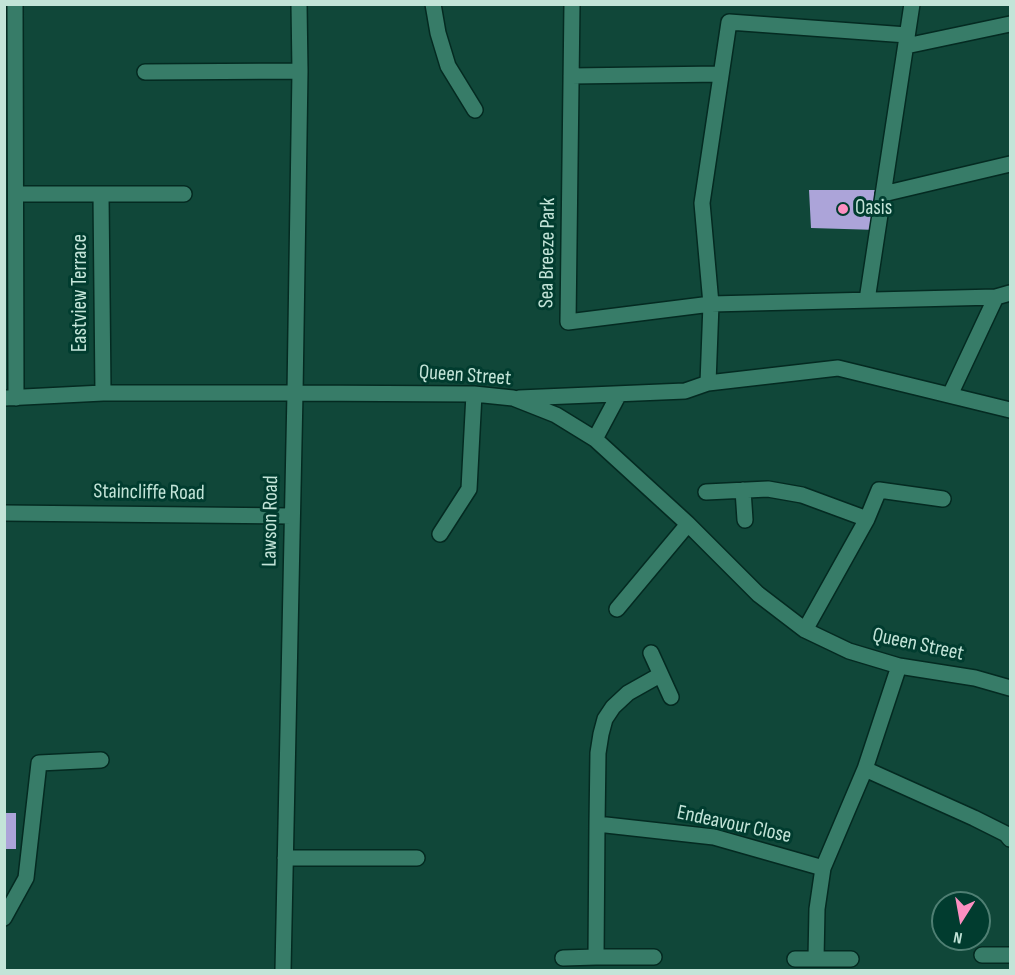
<!DOCTYPE html>
<style>
body{margin:0}
#map{position:relative;width:1015px;height:975px;overflow:hidden;background:#104739;font-family:"Sofia Sans Condensed",sans-serif}
canvas{display:block}
.frame{position:absolute;inset:0;border:6px solid #c3e4d8;pointer-events:none}
.north{position:absolute;left:931px;top:891px;width:60px;height:60px;box-sizing:border-box;background:#013c2f;border:2px solid #4f7f73;border-radius:50%;rotate:191deg;font-size:16px;font-weight:700;line-height:24px;text-align:center;color:#c3e4d8}
.north::after{content:'';display:block;margin:auto;width:21px;height:27px;background:#fc8fc1;clip-path:polygon(50% 0,100% 100%,50% 72%,0 100%)}
</style>
<div id="map">
<canvas width="1015" height="975"></canvas>
<div class="frame"></div>
<div class="north">N</div>
</div>
<script>
const c = document.querySelector('canvas').getContext('2d');
c.lineJoin = 'round';
function fillPath(path, color) { c.fillStyle = color; c.fill(path, 'evenodd'); }
const toPath = rows => new Path2D(rows.map(r => 'M' + r).join(''));
function strokePath(path, color, width, dash) { c.strokeStyle = color; c.lineWidth = width; c.lineCap = dash ? 'butt' : 'round'; c.setLineDash(dash || []); c.stroke(path); }
function drawText(font, color, halo, rows, align = 'center') {
  c.font = font + ' "Sofia Sans Condensed",sans-serif'; c.lineWidth = 6; c.setLineDash([]); c.textBaseline = 'middle'; c.strokeStyle = halo; c.fillStyle = color; for (const [text, x, y, turn = 0] of rows) {
    c.save(); c.translate(x, y); c.rotate((+turn || 0) * Math.PI / 180); c.textAlign = isNaN(turn) ? turn : align; if (halo) c.strokeText(text, 0, 0); c.fillText(text, 0, 0); c.restore();
  }
}
const building = toPath([
 [809,190,875,190,878,230,811,228],
 [4,813,16,813,16,849,4,849]
]);
const minor = toPath([
 [15,4,16,398],
 [433,4,438,33,448,66,475,110],
 [572,4,568,322,711,304,996,297,1010,293],
 [906,46,1010,24],
 [145,72,300,71],
 [571,76,721,74],
 [16,194,184,194],
 [101,194,103,393],
 [883,194,1010,164],
 [867,300,912,4],
 [708,383,838,368,1010,410],
 [950,395,996,297],
 [4,398,103,393,295,393,474,394,513,398,556,415,595,439,688,524,758,594,805,630,849,651,899,666,975,678,1010,688],
 [519,398,685,391,708,383,711,304,702,203,729,22,907,35],
 [595,439,619,394],
 [743,490,745,520],
 [706,492,768,489,802,495,867,519,805,630],
 [4,513,292,516],
 [867,519,879,490,943,499],
 [440,534,469,489,474,394],
 [617,609,688,524],
 [651,653,671,697],
 [660,675,628,693,613,707,605,719,601,734,598,753,597,824,714,837,823,868,865,769,899,666],
 [865,769,974,818,1006,834,1010,839],
 [597,824,596,957,654,957],
 [285,858,417,858],
 [4,918,26,878,39,763,101,760],
 [982,955,1010,955],
 [563,958,596,957],
 [816,958,817,909,823,868],
 [795,959,851,959],
 [283,970,295,393,300,71,299,4]
]);
const markers = [
 [843,209,6,"#fc8fc1"]
];
const poiNames = [
 ["Oasis",855,209]
];
const streetNames = [
 ["Sea Breeze Park",548,253,-89],
 ["Eastview Terrace",81,293,-90],
 ["Queen Street",465,376,4],
 ["Staincliffe Road",149,493,1],
 ["Lawson Road",271,521,-89],
 ["Queen Street",918,645,12],
 ["Endeavour Close",734,825,12]
];
fillPath(building, '#aca4d9');
strokePath(minor, '#042a21', 18);
strokePath(minor, '#377c68', 15);
for (const [x, y, r, color] of markers) { const dot = new Path2D(); dot.arc(x, y, r, 0, 2 * Math.PI); c.fillStyle = color; c.fill(dot); strokePath(dot, '#013c2f', 2); }
drawText('21px', '#c3e4d8', '#013c2f', poiNames, 'left');
drawText('21px', '#c3e4d8', '#013c2f', streetNames);
</script>
